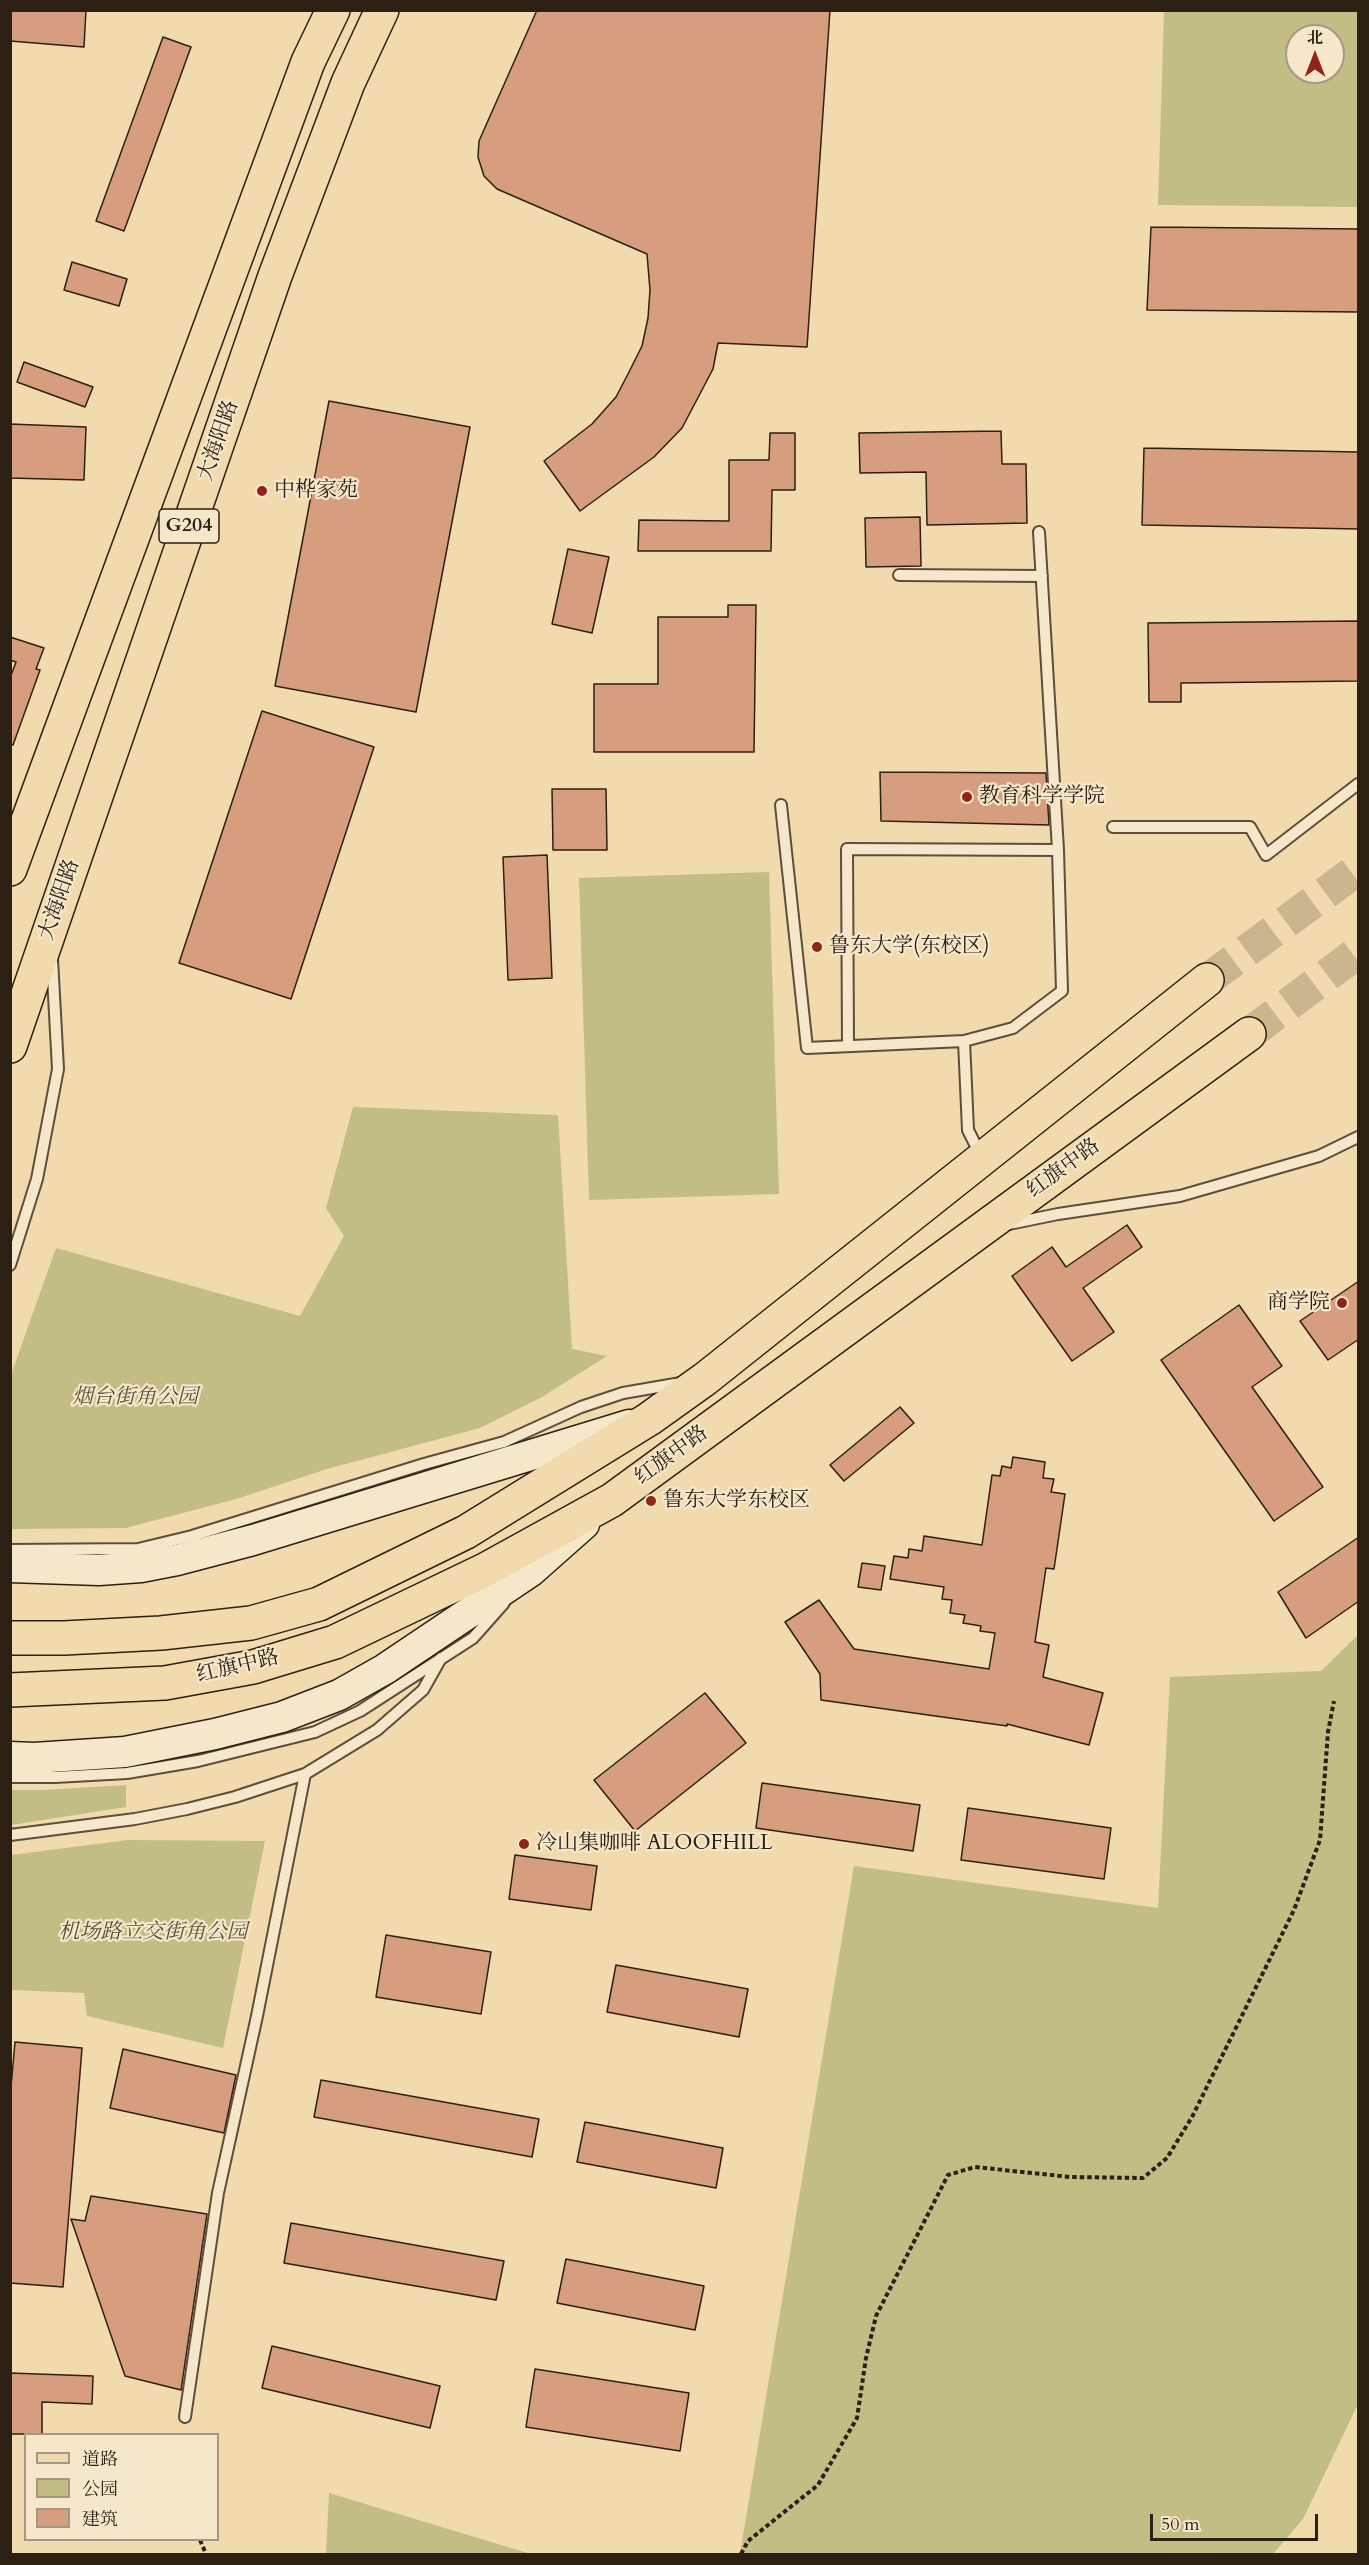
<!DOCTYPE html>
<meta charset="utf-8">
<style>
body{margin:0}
#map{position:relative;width:1369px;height:2565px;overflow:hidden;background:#f1daad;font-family:Cardo,"Noto Serif SC",serif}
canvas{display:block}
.frame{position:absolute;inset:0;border:12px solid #2c2015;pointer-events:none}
.legend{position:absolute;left:24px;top:2433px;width:195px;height:108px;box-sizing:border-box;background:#f6e7ca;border:2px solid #a59782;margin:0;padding:8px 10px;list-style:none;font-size:18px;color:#2c2015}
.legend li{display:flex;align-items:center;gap:12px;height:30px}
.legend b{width:30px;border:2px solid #a59782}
.north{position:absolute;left:1285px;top:24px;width:60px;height:60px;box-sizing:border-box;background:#f6e7ca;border:2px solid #a59782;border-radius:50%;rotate:0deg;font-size:16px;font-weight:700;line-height:24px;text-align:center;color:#2c2015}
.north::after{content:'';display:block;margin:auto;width:21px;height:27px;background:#8f2418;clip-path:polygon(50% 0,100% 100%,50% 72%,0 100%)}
.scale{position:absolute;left:1150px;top:2514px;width:168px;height:27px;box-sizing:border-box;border:3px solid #2c2015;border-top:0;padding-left:8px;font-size:18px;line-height:21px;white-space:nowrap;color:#2c2015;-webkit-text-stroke:4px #f6e7ca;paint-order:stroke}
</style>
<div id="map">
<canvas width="1369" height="2565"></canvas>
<div class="frame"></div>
<ul class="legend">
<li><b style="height:8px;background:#f1daad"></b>道路</li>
<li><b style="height:16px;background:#c1bd85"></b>公园</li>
<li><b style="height:16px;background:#d79d7f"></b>建筑</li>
</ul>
<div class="north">北</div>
<div class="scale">50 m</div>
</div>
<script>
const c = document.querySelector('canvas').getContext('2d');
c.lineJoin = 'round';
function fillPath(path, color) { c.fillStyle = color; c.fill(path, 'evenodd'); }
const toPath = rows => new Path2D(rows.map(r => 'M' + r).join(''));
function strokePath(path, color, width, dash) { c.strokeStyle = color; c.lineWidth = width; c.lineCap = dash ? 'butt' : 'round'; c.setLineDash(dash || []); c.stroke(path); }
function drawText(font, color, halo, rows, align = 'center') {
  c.font = font + ' Cardo,"Noto Serif SC",serif'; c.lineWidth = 4.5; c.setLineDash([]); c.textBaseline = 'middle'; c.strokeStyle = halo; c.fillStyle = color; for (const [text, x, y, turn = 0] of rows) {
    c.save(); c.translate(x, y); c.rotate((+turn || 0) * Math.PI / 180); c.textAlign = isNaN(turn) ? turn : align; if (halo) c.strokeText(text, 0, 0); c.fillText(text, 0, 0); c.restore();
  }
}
const green = toPath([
 [1164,11,1358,11,1358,207,1158,205],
 [1297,36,1333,36,1333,72,1297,72],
 [769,872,779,1194,589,1200,579,878],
 [353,1107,558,1115,572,1349,607,1356,542,1397,480,1428,327,1469,236,1499,126,1528,11,1529,11,1375,56,1248,300,1316,344,1236,326,1208],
 [1358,1635,1358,2404,1303,2519,1273,2554,740,2554,854,1866,1158,1908,1170,1677,1321,1671],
 [126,1785,126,1807,11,1825,11,1790,42,1790],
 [128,1840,265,1841,223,2048,87,2016,84,1993,11,1990,11,1855],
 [329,2493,531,2554,326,2554]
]);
const building = toPath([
 [10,10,86,10,84,47,10,41,10,10],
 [537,10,830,10,807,347,718,343,713,369,682,428,654,457,580,511,544,461,592,424,616,397,628,374,642,346,648,318,650,290,647,254,497,189,484,176,478,157,479,141,537,10],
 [163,37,191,47,124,231,96,221,163,37],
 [1151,227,1359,229,1359,312,1147,310,1151,227],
 [72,262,127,279,119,306,64,290,72,262],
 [24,362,93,387,85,407,17,382,24,362],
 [329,401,470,427,416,712,275,686,329,401],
 [10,424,86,427,84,480,10,478,10,424],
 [1001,431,1002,464,1026,464,1027,523,927,525,926,472,860,473,859,433,1001,431],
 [770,433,795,433,795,490,772,490,771,551,638,551,639,520,729,521,729,460,769,460,770,433],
 [1144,448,1359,452,1359,529,1142,525,1144,448],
 [920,517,921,566,866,567,865,518,920,517],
 [568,549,609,557,592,633,552,624,568,549],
 [728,605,756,605,754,752,594,752,594,684,658,684,658,617,728,617,728,605],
 [1359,621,1359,681,1181,683,1181,702,1149,702,1148,623,1359,621],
 [10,637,44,648,36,669,40,670,13,745,10,744,10,678,16,662,10,660,10,637],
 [262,711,374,747,291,999,179,963,262,711],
 [880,772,1046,773,1049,825,881,821,880,772],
 [552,789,606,789,607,850,553,850,552,789],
 [547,855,552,978,508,980,503,857,547,855],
 [1127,1225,1142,1247,1083,1288,1114,1332,1072,1361,1012,1276,1052,1247,1066,1267,1127,1225],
 [1359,1281,1359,1339,1328,1360,1300,1321,1359,1281],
 [1239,1305,1282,1366,1252,1387,1323,1487,1274,1521,1161,1360,1239,1305],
 [900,1407,914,1423,844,1481,830,1465,900,1407],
 [1013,1457,1045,1462,1043,1478,1054,1479,1051,1492,1065,1494,1054,1569,1046,1568,1035,1642,1049,1645,1043,1677,1103,1693,1089,1745,1007,1724,1007,1726,821,1700,820,1674,785,1622,819,1600,854,1649,989,1669,995,1633,980,1631,981,1626,963,1623,965,1615,950,1613,952,1600,942,1599,944,1587,890,1579,894,1556,908,1558,909,1549,922,1551,924,1536,982,1545,992,1475,1000,1476,1002,1466,1011,1468,1013,1457],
 [1359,1537,1359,1601,1306,1638,1278,1592,1359,1537],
 [862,1563,885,1566,881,1590,858,1587,862,1563],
 [705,1693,746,1743,635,1831,594,1780,705,1693],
 [762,1783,920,1805,913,1851,756,1828,762,1783],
 [968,1808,1111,1828,1104,1879,961,1860,968,1808],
 [515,1855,597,1866,591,1910,509,1899,515,1855],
 [386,1935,491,1952,481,2014,376,1997,386,1935],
 [616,1965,748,1989,739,2037,607,2012,616,1965],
 [15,2042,82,2048,63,2287,10,2283,10,2098,15,2042],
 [123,2049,236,2075,224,2133,110,2108,123,2049],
 [321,2080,539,2119,532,2157,314,2117,321,2080],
 [585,2122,723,2148,716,2188,577,2162,585,2122],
 [91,2196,207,2214,181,2390,125,2376,71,2219,85,2221,91,2196],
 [291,2223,504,2261,496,2300,284,2263,291,2223],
 [566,2259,704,2286,695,2330,557,2303,566,2259],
 [272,2346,440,2386,430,2428,262,2388,272,2346],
 [535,2369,689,2393,680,2451,526,2427,535,2369],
 [10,2373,93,2376,92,2404,42,2402,42,2434,10,2434,10,2373]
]);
const primaryTunnel = toPath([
 [1207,980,1358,869],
 [1249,1034,1358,952]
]);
const path = toPath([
 [200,2540,206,2554],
 [741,2554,748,2541,818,2485,857,2418,866,2358,876,2316,948,2175,975,2167,1070,2177,1143,2178,1167,2158,1192,2117,1294,1910,1320,1840,1328,1732,1334,1701]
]);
const service = toPath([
 [899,575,1042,576],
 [781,805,807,1048,964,1041,968,1130,981,1156],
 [1113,827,1250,827,1266,855,1358,784],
 [964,1041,1013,1028,1062,991,1058,850,1039,532],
 [848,1046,847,849,1058,850],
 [1009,1224,1058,1214,1180,1196,1319,1156,1358,1137],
 [10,1265,37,1179,58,1069,52,959],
 [10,1550,138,1549,192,1536,424,1464,504,1442,581,1407,623,1393,681,1383],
 [10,1777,55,1777,127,1773,198,1761,315,1732,360,1711,473,1638,504,1603],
 [10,1835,135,1819,187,1809,235,1797,305,1774],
 [185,2417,218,2193,257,2016,305,1774,377,1730,423,1690,441,1658]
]);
const secondary = toPath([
 [10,1567,99,1570,141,1567,177,1560,253,1540,629,1425],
 [10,1757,34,1758,125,1752,215,1734,282,1717,339,1695,385,1669,531,1571,584,1524]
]);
const primary = toPath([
 [10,1638,64,1638,161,1633,251,1623,319,1604,466,1532,649,1419,705,1379,1207,980],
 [10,1690,165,1683,253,1667,335,1642,485,1570,612,1500,1249,1034]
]);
const trunk = toPath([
 [10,869,308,62,333,10],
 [10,1046,275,276,348,83,382,10]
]);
const markers = [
 [262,491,6,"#8f2418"],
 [967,797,6,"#8f2418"],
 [817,947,6,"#8f2418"],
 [1342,1303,6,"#8f2418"],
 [651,1501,6,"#8f2418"],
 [524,1844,6,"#8f2418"]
];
const shields = [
 [189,526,60]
];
const shieldNames = [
 ["G204",189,526]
];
const streetNames = [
 ["大海阳路",219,441,-71],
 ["大海阳路",60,900,-71],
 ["红旗中路",1064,1169,-36],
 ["红旗中路",672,1456,-36],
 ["红旗中路",238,1667,-13]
];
const poiNames = [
 ["中桦家苑",274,491],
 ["教育科学学院",979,797],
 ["鲁东大学(东校区)",829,947],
 ["商学院",1330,1303,"right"],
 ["鲁东大学东校区",663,1501],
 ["冷山集咖啡 ALOOFHILL",536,1844]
];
const parkNames = [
 ["烟台街角公园",135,1398],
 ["机场路立交街角公园",153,1933]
];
fillPath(green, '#c1bd85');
fillPath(building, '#d79d7f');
strokePath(building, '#2c2015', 1.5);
strokePath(primaryTunnel, '#cab58f', 33, [33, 16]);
strokePath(service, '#5d4e3b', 14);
strokePath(secondary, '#2c2015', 33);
strokePath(primary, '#2c2015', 36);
strokePath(trunk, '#2c2015', 36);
strokePath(path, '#2c2015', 4, [4.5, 3]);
strokePath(service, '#f6e7ca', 10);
strokePath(secondary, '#f6e7ca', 30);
strokePath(primary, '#f1daad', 33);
strokePath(trunk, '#f1daad', 33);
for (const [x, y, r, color] of markers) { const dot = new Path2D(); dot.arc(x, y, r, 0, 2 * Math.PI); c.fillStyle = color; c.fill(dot); strokePath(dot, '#f6e7ca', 2); }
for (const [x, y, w] of shields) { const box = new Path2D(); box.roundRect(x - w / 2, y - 17, w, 34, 4.5); c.fillStyle = '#f6e7ca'; c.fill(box); strokePath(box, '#2c2015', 1.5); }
drawText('bold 20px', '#2c2015', null, shieldNames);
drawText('21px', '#2c2015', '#f6e7ca', streetNames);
drawText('21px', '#2c2015', '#f6e7ca', poiNames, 'left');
drawText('italic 21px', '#594f37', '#f6e7ca', parkNames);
</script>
